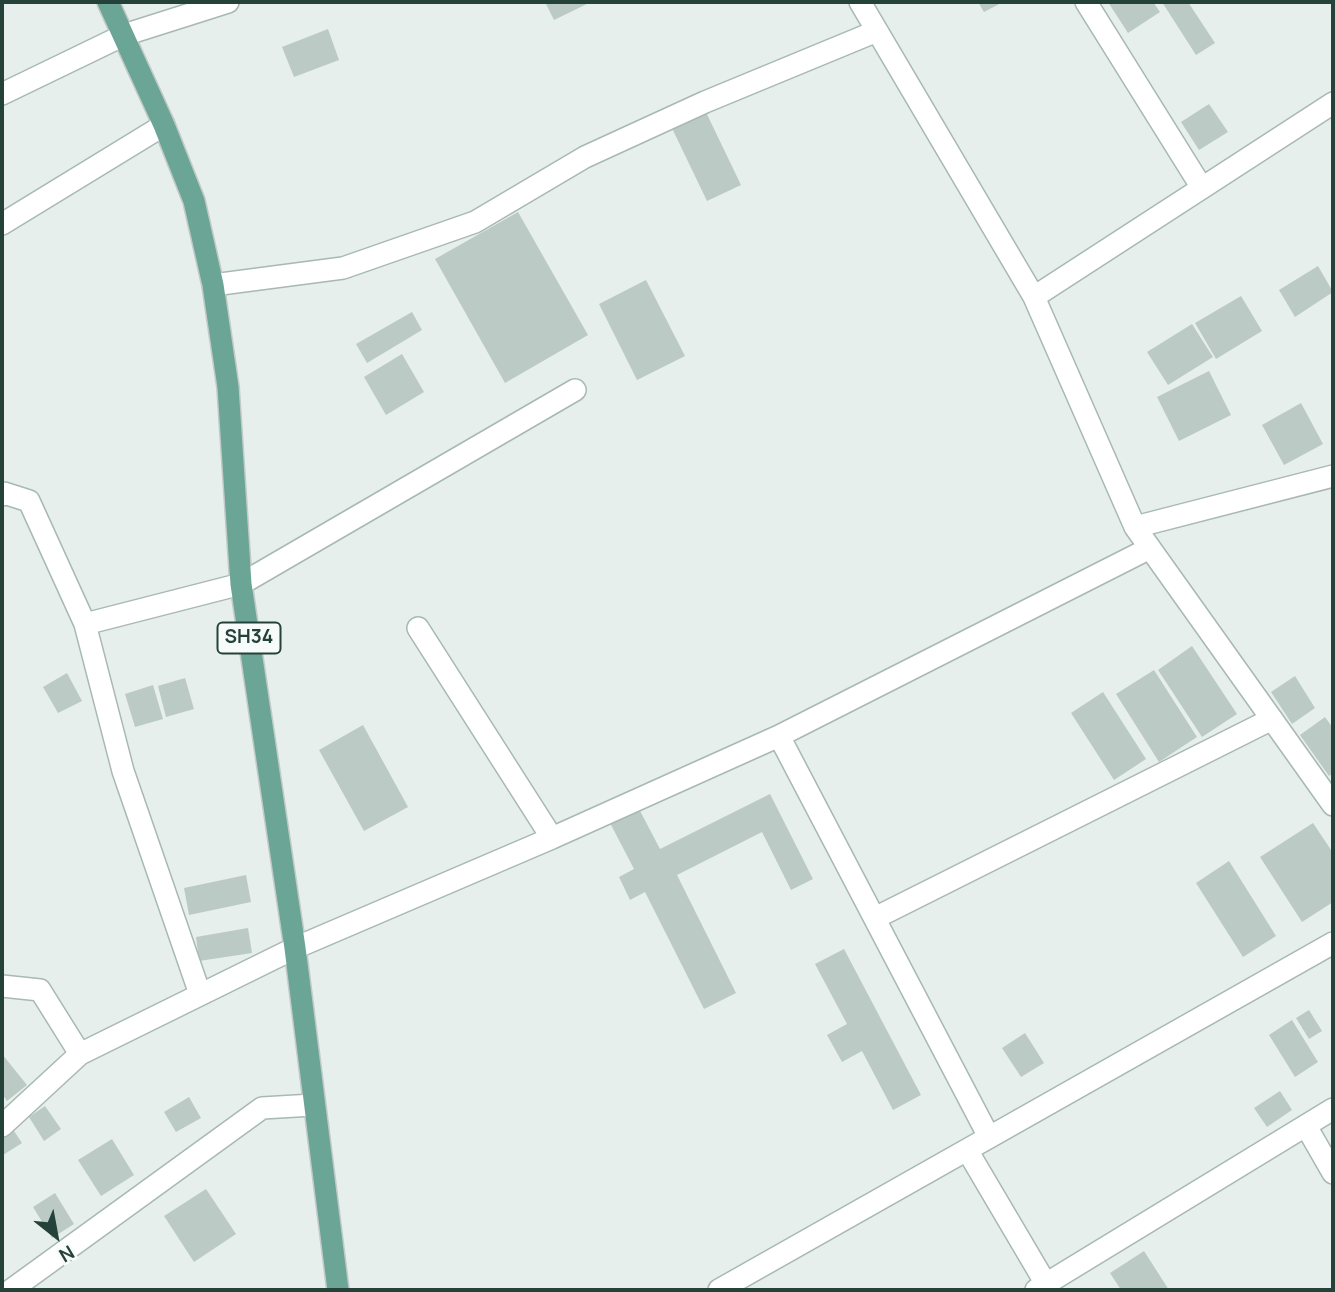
<!DOCTYPE html>
<style>
body{margin:0}
#map{position:relative;width:1335px;height:1292px;overflow:hidden;background:#e6efeb;font-family:Manrope,sans-serif}
canvas{display:block}
.frame{position:absolute;inset:0;border:4px solid #24423a;pointer-events:none}
.north{position:absolute;left:21px;top:1201px;width:70px;height:70px;-webkit-text-stroke:5px #f7fbf9;paint-order:stroke;rotate:149deg;font-size:19px;font-weight:700;line-height:28px;text-align:center;color:#24423a}
.north::after{content:'';display:block;margin:auto;width:24px;height:32px;background:#24423a;clip-path:polygon(50% 0,100% 100%,50% 72%,0 100%)}
</style>
<div id="map">
<canvas width="1335" height="1292"></canvas>
<div class="frame"></div>
<div class="north">N</div>
</div>
<script>
const c = document.querySelector('canvas').getContext('2d');
c.lineJoin = 'round';
function fillPath(path, color) { c.fillStyle = color; c.fill(path, 'evenodd'); }
const toPath = rows => new Path2D(rows.map(r => 'M' + r).join(''));
function strokePath(path, color, width, dash) { c.strokeStyle = color; c.lineWidth = width; c.lineCap = dash ? 'butt' : 'round'; c.setLineDash(dash || []); c.stroke(path); }
function drawText(font, color, halo, rows, align = 'center') {
  c.font = font + ' Manrope,sans-serif'; c.lineWidth = 6; c.setLineDash([]); c.textBaseline = 'middle'; c.strokeStyle = halo; c.fillStyle = color; for (const [text, x, y, turn = 0] of rows) {
    c.save(); c.translate(x, y); c.rotate((+turn || 0) * Math.PI / 180); c.textAlign = isNaN(turn) ? turn : align; if (halo) c.strokeText(text, 0, 0); c.fillText(text, 0, 0); c.restore();
  }
}
const building = toPath([
 [545,2,591,2,554,20],
 [978,2,1003,2,984,12],
 [1108,2,1153,2,1160,12,1128,33],
 [1162,2,1188,2,1215,43,1196,55],
 [328,29,339,60,294,77,282,47],
 [1209,104,1228,132,1199,150,1181,122],
 [703,106,741,185,707,201,669,122],
 [518,212,588,335,505,383,435,259],
 [1318,266,1333,292,1295,317,1279,290],
 [646,280,685,356,637,380,599,304],
 [1241,296,1262,331,1216,359,1195,323],
 [412,312,422,330,367,363,356,344],
 [1192,324,1213,357,1168,385,1147,352],
 [402,354,424,392,386,415,364,377],
 [1209,371,1231,415,1179,441,1157,397],
 [1301,403,1323,444,1284,465,1262,425],
 [1192,646,1237,714,1202,737,1158,670],
 [1154,670,1197,737,1159,762,1116,694],
 [67,673,82,701,58,713,43,687],
 [1295,676,1315,708,1292,724,1271,692],
 [185,678,194,709,166,717,158,686],
 [153,685,163,719,135,727,125,694],
 [1103,692,1146,759,1114,780,1071,713],
 [1325,717,1333,728,1333,773,1329,776,1300,735],
 [363,725,408,807,364,831,319,750],
 [770,794,813,879,791,890,762,832,677,875,736,993,704,1009,645,892,630,900,619,877,634,869,609,821,638,807,660,849],
 [1313,823,1333,853,1333,902,1302,922,1260,857],
 [1229,861,1276,936,1243,957,1196,883],
 [246,875,251,902,189,915,184,888],
 [248,928,252,953,199,961,196,937],
 [844,949,921,1095,893,1110,862,1051,842,1062,827,1035,847,1024,815,964],
 [1309,1010,1322,1031,1309,1039,1296,1018],
 [1292,1020,1318,1062,1295,1077,1269,1035],
 [1025,1033,1044,1063,1021,1077,1002,1048],
 [2,1054,27,1085,7,1101,2,1094],
 [1280,1091,1292,1110,1267,1127,1254,1108],
 [189,1097,201,1118,176,1132,164,1112],
 [45,1106,61,1129,44,1141,29,1117],
 [10,1125,22,1143,3,1155,2,1131],
 [112,1139,134,1175,101,1196,78,1160],
 [206,1189,236,1234,194,1262,164,1216],
 [55,1193,74,1224,52,1238,33,1207],
 [1144,1251,1169,1290,1121,1290,1110,1273]
]);
const street = toPath([
 [860,2,1034,297,1135,527,1333,805],
 [1086,2,1202,188],
 [2,94,124,35,228,2],
 [2,224,164,125],
 [213,285,343,268,475,222,585,157,705,102,877,31],
 [1034,297,1333,103],
 [2,495,4,493,29,501,85,624,123,771,200,994],
 [1135,527,1333,476],
 [85,624,241,584,575,390],
 [552,838,779,736],
 [875,918,1272,719],
 [2,986,40,990,80,1054],
 [2,1126,80,1054,295,948,552,838,418,628],
 [1306,1126,1333,1173],
 [989,1137,779,736,1150,548],
 [967,1150,1046,1284],
 [11,1290,262,1108,313,1105],
 [719,1290,1333,943],
 [1036,1290,1333,1109]
]);
const primary = toPath([
 [108,2,164,125,194,201,213,285,228,387,241,584,295,948,338,1290]
]);
const shields = [
 [249,638,63]
];
const shieldNames = [
 ["SH34",249,638]
];
fillPath(building, '#bbcac4');
strokePath(street, '#a8b8b2', 24);
strokePath(primary, '#c2cac8', 24);
strokePath(street, '#fff', 21);
strokePath(primary, '#6aa596', 21);
for (const [x, y, w] of shields) { const box = new Path2D(); box.roundRect(x - w / 2, y - 15.5, w, 31, 5); c.fillStyle = '#f7fbf9'; c.fill(box); strokePath(box, '#24423a', 2); }
drawText('bold 19px', '#24423a', null, shieldNames);
</script>
